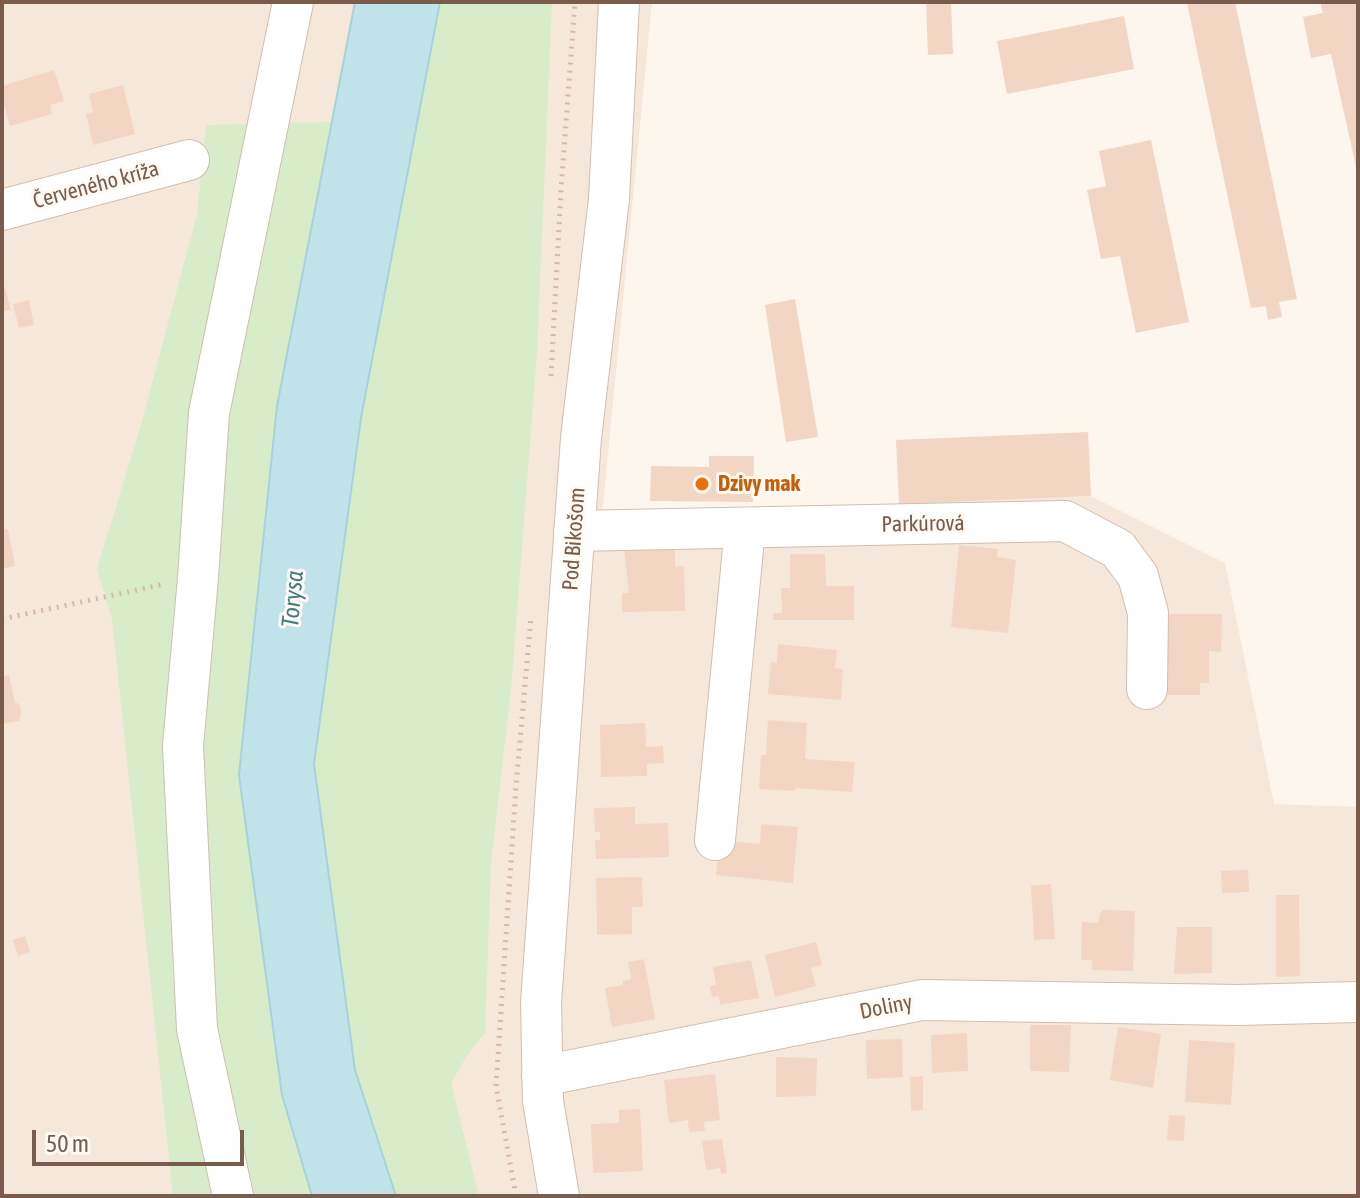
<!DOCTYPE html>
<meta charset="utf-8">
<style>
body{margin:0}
#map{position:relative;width:1360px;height:1198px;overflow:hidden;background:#fdf6ec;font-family:"Asap Condensed",sans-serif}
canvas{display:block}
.frame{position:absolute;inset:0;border:4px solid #7a5c4d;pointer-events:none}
.scale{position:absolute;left:32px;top:1130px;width:212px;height:36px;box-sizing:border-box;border:4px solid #7a5c4d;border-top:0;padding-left:10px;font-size:24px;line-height:28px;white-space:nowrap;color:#7a5c4d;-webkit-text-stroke:6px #fffaf3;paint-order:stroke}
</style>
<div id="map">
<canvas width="1360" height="1198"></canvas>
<div class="frame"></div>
<div class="scale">50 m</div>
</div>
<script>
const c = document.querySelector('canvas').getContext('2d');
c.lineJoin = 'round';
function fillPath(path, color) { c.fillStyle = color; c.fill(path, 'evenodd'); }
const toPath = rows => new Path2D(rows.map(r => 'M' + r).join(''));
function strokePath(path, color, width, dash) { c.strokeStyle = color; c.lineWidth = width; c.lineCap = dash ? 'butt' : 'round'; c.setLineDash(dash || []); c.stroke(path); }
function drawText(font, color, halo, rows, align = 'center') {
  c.font = font + ' "Asap Condensed",sans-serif'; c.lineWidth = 6; c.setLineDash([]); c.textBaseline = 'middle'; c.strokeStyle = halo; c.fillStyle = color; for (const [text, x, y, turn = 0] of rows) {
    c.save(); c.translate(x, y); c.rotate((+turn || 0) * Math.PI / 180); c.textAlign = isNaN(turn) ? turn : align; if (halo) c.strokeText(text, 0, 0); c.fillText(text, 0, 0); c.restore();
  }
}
const residential = toPath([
 [2,2,652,2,602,516,1091,496,1225,563,1274,804,1358,807,1358,1196,2,1196]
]);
const green = toPath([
 [440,2,552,2,537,352,511,690,491,863,485,1033,468,1054,451,1083,479,1196,396,1196,355,1070,314,764,361,418],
 [331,122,277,406,239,775,282,1095,312,1196,173,1196,112,619,97,569,141,425,197,214,206,125]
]);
const water = toPath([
 [355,2,440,2,361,418,314,764,355,1070,396,1196,312,1196,282,1095,239,775,277,406,355,2]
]);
const building = toPath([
 [926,2,951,2,953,54,928,55],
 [1194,2,1235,2,1297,299,1279,302,1282,317,1268,320,1266,306,1251,308,1187,3],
 [1320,2,1358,2,1358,176,1331,54,1311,58,1303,17,1323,13],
 [1124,16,1134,69,1007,94,997,41],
 [54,70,64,101,50,105,52,114,10,126,2,98,2,86],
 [123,85,135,134,93,145,86,114,93,112,89,94],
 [1151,140,1189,322,1136,333,1120,256,1101,259,1087,190,1106,186,1099,151],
 [2,278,11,310,2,312],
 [795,299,818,437,786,442,765,305],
 [29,300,34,325,19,328,13,304],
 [1088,432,1091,496,899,504,896,440],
 [709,456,754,456,753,502,650,501,651,466,709,467],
 [8,529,15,566,2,569,2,530],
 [959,545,998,549,997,557,1016,560,1008,633,951,627],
 [675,546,675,567,684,566,685,611,622,612,622,593,629,593,624,547],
 [790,554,825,554,826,586,854,586,854,620,773,620,773,613,782,613,781,588,790,588],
 [1168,614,1222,614,1221,652,1209,651,1209,683,1200,683,1200,695,1162,695,1162,644,1168,644],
 [778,644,837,650,835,668,843,669,841,700,768,694,771,662,777,663],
 [9,675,15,702,20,705,21,713,19,721,2,724,2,676],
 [768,720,807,723,805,759,855,762,852,792,795,788,795,791,759,789,761,755,766,755],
 [645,723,646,747,663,746,664,763,647,764,647,776,601,777,600,725],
 [635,807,635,824,668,823,669,857,596,859,595,840,600,840,600,832,595,832,594,808],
 [761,824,798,827,793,883,716,875,719,840,760,844],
 [1248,870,1249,892,1222,893,1221,871],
 [642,877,643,907,632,907,632,934,597,935,596,878],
 [1051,884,1055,939,1034,940,1031,886],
 [1276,895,1299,895,1300,976,1276,977],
 [1103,910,1135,911,1133,971,1092,970,1092,960,1081,960,1082,922,1098,923,1099,916],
 [1177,927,1212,927,1212,973,1174,974],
 [25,936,30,952,18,956,13,940],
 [816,942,822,965,811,968,816,986,775,997,765,955],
 [644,959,655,1019,612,1027,605,988,623,985,623,981,631,979,628,962],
 [751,960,759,998,720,1005,719,996,712,997,710,986,716,985,713,967],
 [1030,1025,1071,1025,1069,1072,1030,1071],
 [1118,1027,1161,1034,1153,1088,1110,1080],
 [967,1033,968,1071,932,1073,931,1035],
 [902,1039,903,1077,867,1079,866,1040],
 [1189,1040,1235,1043,1231,1105,1185,1102],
 [776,1057,817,1058,816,1096,776,1097],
 [715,1074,720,1120,704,1122,705,1131,689,1132,688,1120,669,1123,664,1080],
 [923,1076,923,1110,911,1111,910,1077],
 [640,1109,643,1171,593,1173,591,1124,619,1123,619,1110],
 [1169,1115,1185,1116,1184,1141,1167,1140],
 [722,1139,727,1173,721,1174,720,1168,706,1170,702,1141]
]);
const path = toPath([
 [551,376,561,190,575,2],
 [2,619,165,584],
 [516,1196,496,1086,516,786,531,617]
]);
const minor = toPath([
 [2,210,189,160],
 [574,531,1065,521,1118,549,1138,576,1148,613,1147,689],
 [715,840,745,528],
 [542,1076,922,1000,1238,1005,1358,1002],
 [233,1196,197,1029,183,746,198,578,209,413,293,2],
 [559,1196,543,1101,541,1003,581,438,609,199,619,2]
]);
const markers = [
 [702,484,8,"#e8710a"]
];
const streetNames = [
 ["Červeného kríža",96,185,-15],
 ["Parkúrová",923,524,-1],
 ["Pod Bikošom",574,539,-86],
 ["Doliny",886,1007,-11]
];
const foodNames = [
 ["Dzivy mak",718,484]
];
const waterNames = [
 ["Torysa",293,599,-85]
];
fillPath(residential, '#f5e8da');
fillPath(green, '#d8ecc9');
fillPath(water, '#bfe3e8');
strokePath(water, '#a5d3da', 2);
fillPath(building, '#f3d5c3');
strokePath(minor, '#d1beb0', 42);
strokePath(path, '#d9b8a5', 5, [2, 6]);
strokePath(minor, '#fff', 40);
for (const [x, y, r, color] of markers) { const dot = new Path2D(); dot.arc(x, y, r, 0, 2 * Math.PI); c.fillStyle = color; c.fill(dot); strokePath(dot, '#fffaf3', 3); }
drawText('22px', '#7a5c4d', '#fffaf3', streetNames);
drawText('bold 22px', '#c56008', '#fffaf3', foodNames, 'left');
drawText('italic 24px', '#437c86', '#fffaf3', waterNames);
</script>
